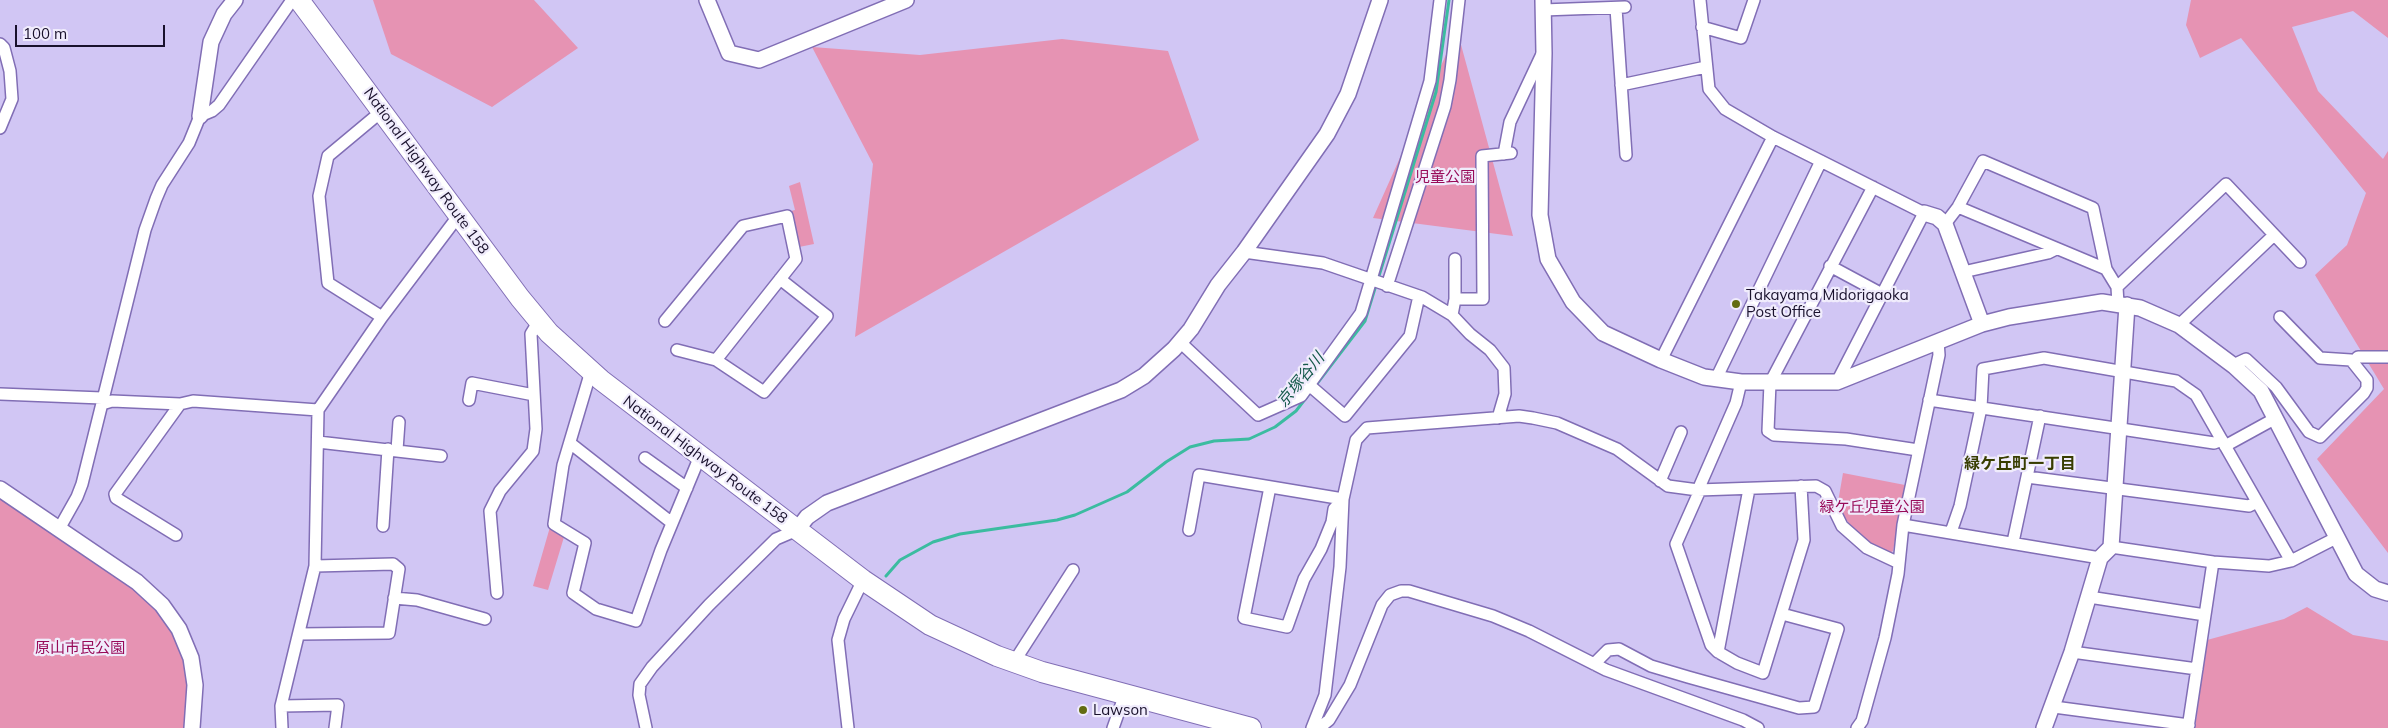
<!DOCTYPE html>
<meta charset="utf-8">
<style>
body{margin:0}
#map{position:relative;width:2388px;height:728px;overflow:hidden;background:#d1c6f4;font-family:Mulish,sans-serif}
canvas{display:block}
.scale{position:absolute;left:15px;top:25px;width:150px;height:22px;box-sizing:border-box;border:2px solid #19112c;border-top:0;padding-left:6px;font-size:15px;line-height:18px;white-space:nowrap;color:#19112c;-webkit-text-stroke:4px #f0ecfc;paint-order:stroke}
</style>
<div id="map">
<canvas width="2388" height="728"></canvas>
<div class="scale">100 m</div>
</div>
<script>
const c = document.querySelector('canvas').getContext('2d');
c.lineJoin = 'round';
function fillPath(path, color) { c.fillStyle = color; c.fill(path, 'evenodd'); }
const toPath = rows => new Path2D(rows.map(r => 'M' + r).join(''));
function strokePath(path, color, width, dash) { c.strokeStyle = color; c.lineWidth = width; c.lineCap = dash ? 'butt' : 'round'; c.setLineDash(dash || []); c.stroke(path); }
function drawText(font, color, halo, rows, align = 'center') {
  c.font = font + ' Mulish,"Noto Sans JP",sans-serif'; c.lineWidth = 4.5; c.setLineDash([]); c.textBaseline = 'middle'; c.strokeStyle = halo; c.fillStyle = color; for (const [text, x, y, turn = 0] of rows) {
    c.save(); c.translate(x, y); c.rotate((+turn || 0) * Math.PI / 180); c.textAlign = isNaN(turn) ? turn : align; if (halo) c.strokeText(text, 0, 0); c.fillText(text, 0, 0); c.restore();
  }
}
const green = toPath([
 [373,0,534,0,578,48,492,107,391,54],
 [2191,0,2388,0,2388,38,2353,11,2292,27,2318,91,2383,159,2388,151,2388,553,2317,459,2384,389,2315,275,2347,245,2366,193,2241,38,2200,58,2186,25],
 [1457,30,1513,236,1373,218],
 [1062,39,1168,51,1199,140,855,337,873,164,812,47,920,55],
 [800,182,814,244,799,247,791,211,795,210,789,186],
 [1843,473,1905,485,1893,551,1887,555,1856,532,1837,508],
 [0,497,127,583,148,599,169,624,183,650,189,682,188,713,184,728,0,728],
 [550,527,564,537,548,590,533,586],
 [2307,607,2353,635,2388,641,2388,728,2195,728,2207,640,2284,619]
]);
const stream = toPath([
 [1378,279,1436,92,1449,0],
 [886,576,900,560,933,542,960,534,1057,520,1075,515,1127,492,1166,462,1190,447,1214,441,1249,439,1275,427,1296,411,1365,321,1376,285]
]);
const street = toPath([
 [1700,0,1709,89,1725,109,1773,137,1924,213,1837,382],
 [1616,8,1626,155],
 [1543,10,1625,7],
 [1702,27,1741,38,1754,0],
 [0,44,4,48,10,71,12,99,0,128],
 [1621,85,1706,67],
 [1504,154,1510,122,1542,54],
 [1873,187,1770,383,1768,431,1774,435,1846,439,1918,450],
 [1958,207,2106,269],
 [1945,224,1958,207,1983,161,2093,208,2106,269,2117,287,2118,304],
 [1244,252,1323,263,1422,297,1452,315,1470,334,1490,350,1504,368,1505,394,1498,418],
 [1455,259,1455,299],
 [1830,266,1882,294],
 [1963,272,2048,253,2056,249],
 [1387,286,1445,106,1450,80,1459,0],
 [2117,287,2226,184,2300,262],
 [1452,315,1455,299,1483,299,1482,156,1511,153],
 [382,317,328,283,319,196,328,156,382,111],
 [665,321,743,226,787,216,796,259,716,360],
 [2179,325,2274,235],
 [1180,342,1258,415,1301,396,1361,313,1430,81,1440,0],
 [677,350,716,360,764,392,827,316,780,279],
 [1661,360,1773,137],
 [2353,362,2358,357,2388,357],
 [2233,365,2246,359,2276,387,2309,432,2320,437,2364,393,2367,388,2367,380,2351,360,2320,358,2280,317],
 [591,371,563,465,554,524,585,543,573,593,596,609,636,621,661,550,700,456],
 [1716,379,1821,161],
 [1308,384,1345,416,1410,336,1419,296],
 [0,394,102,398],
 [469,400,472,383,534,395],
 [1929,400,2214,443,2222,440],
 [102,404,112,401,180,404,193,401,318,410],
 [318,442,441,456],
 [570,443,672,523],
 [2225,446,2276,418],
 [397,450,399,422],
 [645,458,687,488],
 [2027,477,2249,506,2257,502],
 [1660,481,1681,432],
 [1270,487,1244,618,1287,627,1304,579,1321,549,1332,522,1334,509,1343,499],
 [1749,489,1718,652,1737,663,1763,673,1804,540,1801,486],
 [1698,490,1736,403,1741,382],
 [1700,490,1676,544,1711,645,1718,652],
 [1903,525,2100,558],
 [383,526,388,449],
 [59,529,77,497,82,484,145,230,156,199,162,185,189,143,200,116,212,111,219,105,292,0],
 [1189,530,1199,475,1343,499],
 [1951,532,1960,506,1981,408,1983,369,2044,358,2176,381,2196,395,2291,561],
 [176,535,116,498,115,494,180,404],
 [2013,542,2040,416],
 [2111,547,2213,562,2269,566,2291,561,2336,538],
 [497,593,490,511,500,491,533,451,536,429,531,334,539,321],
 [2089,597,2205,615],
 [394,598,417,600,485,619],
 [299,634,389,633,399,569,393,564,315,566],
 [2072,652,2197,669],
 [1014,662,1073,570],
 [1594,664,1608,650,1619,649,1651,666,1688,677,1799,708,1814,707,1838,629,1782,614],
 [281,706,338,705,335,728],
 [2054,707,2189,725],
 [282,728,281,706,315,566,318,410,382,317,453,223,460,217],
 [646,728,639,695,640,684,652,667,709,605,776,539,797,530],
 [848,728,838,640,844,619,863,580],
 [1113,728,1125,694],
 [1312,728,1325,695,1340,567,1343,499,1356,440,1367,428,1519,416,1533,418,1557,423,1617,449,1668,486,1698,490,1816,486,1825,491,1842,526,1867,548,1899,563],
 [1319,728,1329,720,1350,685,1382,605,1390,595,1401,591,1409,591,1493,616,1529,631,1606,670,1743,720,1758,728],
 [1857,728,1862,721,1885,638,1898,574,1903,525,1939,355,1938,341],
 [2188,728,2213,562]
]);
const secondary = toPath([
 [707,0,729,53,759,60,906,0],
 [1543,0,1544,53,1540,215,1548,259,1573,302,1603,333,1661,360,1704,377,1741,382,1837,382,1982,324,2009,317,2102,302,2140,308,2179,325,2234,366,2261,391,2356,574,2375,589,2388,593],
 [200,116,211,42,224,14,235,0],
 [1924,213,1937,217,1945,224,1982,324],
 [0,489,137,582,162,605,179,629,191,658,195,685,192,728],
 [797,530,807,517,827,503,1121,390,1144,376,1174,349,1191,329,1218,285,1244,252,1327,134,1348,94,1380,0],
 [2044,728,2072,652,2100,558,2111,547,2127,305]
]);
const highway = toPath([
 [299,0,520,298,549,333,601,380,863,580,930,625,997,656,1042,672,1251,728]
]);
const markers = [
 [1736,304,5,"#636c11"],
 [1083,710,5,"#636c11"]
];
const streetNames = [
 ["National Highway Route 158",426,171,54],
 ["National Highway Route 158",705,460,37]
];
const parkNames = [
 ["児童公園",1445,177],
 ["緑ケ丘児童公園",1872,507],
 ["原山市民公園",80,648]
];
const poiNames = [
 ["Takayama Midorigaoka",1746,295],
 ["Post Office",1746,312],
 ["Lawson",1093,710]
];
const waterNames = [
 ["京塚谷川",1301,380,-51]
];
const neighbourhoodNames = [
 ["緑ケ丘町一丁目",2020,464]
];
fillPath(green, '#e693b3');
strokePath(stream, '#3bbca0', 3);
strokePath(street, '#816eb5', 14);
strokePath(secondary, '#816eb5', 18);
strokePath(highway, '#816eb5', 22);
strokePath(street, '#fff', 11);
strokePath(secondary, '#fff', 15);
strokePath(highway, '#fff', 20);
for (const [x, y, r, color] of markers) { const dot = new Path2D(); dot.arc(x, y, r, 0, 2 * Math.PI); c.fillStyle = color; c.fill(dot); strokePath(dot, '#f0ecfc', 2); }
drawText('15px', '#19112c', '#f0ecfc', streetNames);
drawText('15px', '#980b59', '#f0ecfc', parkNames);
drawText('15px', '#19112c', '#f0ecfc', poiNames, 'left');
drawText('italic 16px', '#14594b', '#f0ecfc', waterNames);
drawText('bold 16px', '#383d00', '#f0ecfc', neighbourhoodNames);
</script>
